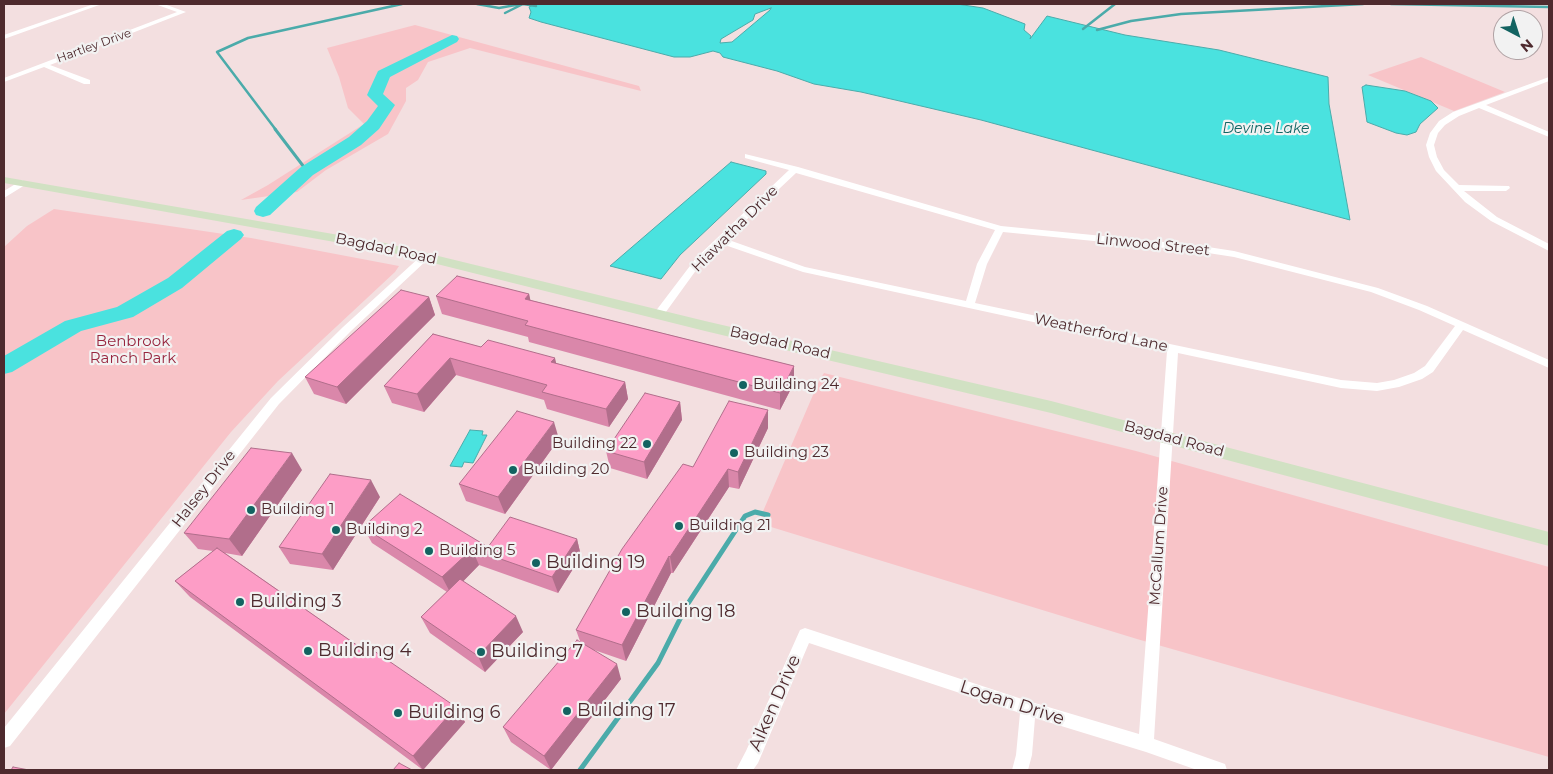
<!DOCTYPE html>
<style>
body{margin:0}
#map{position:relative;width:1553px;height:774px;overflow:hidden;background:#f3dfe0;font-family:Montserrat,sans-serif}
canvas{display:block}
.frame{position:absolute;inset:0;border:5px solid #4e2a2e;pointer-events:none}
.north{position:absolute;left:1493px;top:10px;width:50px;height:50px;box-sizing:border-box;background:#f2f2f2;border:1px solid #b0a2a4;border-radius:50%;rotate:140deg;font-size:14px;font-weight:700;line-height:20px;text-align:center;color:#4e2a2e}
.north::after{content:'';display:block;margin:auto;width:18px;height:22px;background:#136361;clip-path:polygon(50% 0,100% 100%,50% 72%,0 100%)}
</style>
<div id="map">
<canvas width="1553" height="774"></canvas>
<div class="frame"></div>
<div class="north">N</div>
</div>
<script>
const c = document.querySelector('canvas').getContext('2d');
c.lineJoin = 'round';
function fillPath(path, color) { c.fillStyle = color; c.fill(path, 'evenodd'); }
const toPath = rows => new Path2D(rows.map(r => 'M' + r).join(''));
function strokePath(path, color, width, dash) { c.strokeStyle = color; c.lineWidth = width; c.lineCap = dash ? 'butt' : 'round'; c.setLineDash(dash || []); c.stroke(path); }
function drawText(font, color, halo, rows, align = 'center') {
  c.font = font + ' Montserrat,sans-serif'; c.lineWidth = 4.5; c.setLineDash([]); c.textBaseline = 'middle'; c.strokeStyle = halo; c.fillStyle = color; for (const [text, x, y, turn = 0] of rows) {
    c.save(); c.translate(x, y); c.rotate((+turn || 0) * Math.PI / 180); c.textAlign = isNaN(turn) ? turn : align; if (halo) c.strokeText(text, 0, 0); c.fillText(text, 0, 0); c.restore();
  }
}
const green = toPath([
 [415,25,639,86,641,91,470,48,428,62,418,80,406,88,406,101,388,134,326,170,297,192,241,200,268,185,364,124,348,108,339,77,327,48],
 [1421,57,1505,92,1454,111,1368,75],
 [54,209,251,238,399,266,395,272,278,381,231,432,4,714,4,247,27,226],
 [824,373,1136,451,1549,567,1549,757,1137,639,758,523,819,381]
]);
const water = toPath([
 [535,4,957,4,983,8,1025,24,1024,30,1031,36,1030,39,1047,16,1125,35,1219,50,1328,77,1329,104,1350,220,981,120,861,92,814,84,777,71,723,57,720,53,713,51,690,57,674,57,541,22,529,18,531,12,529,7,535,4],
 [771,8,770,10,732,42,720,43,721,39,753,20,755,14,771,8],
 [1366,85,1405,91,1431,101,1438,108,1420,124,1416,132,1407,135,1396,133,1367,122,1362,87,1366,85],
 [731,162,766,171,766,174,680,255,661,279,610,266,731,162],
 [470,430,483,431,482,435,487,435,473,463,464,462,462,467,450,466,470,430]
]);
const streamFar2 = toPath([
 [477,4,499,8,521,4],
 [1391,4,1549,7],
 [505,13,523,4,536,6],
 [1083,29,1115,4],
 [1097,30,1131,21,1181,14,1363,4],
 [276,130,217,52,248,38,402,4]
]);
const streamFar1 = toPath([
 [275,129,307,171]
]);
const stream = toPath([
 [580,770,658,663,687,605,745,516,755,512,768,515]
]);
const river = toPath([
 [452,35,457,36,459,39,457,42,390,77,383,94,395,105,379,129,361,145,313,175,270,215,263,217,256,215,254,211,256,207,301,167,349,137,367,121,378,106,367,95,378,71,452,35],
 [234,229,241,231,244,235,241,239,182,288,133,317,81,331,12,372,4,374,4,356,65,321,117,307,168,278,227,231,234,229]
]);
const street = toPath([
 [94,4,102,4,4,39,4,35,94,4],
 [155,4,164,4,186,12,50,65,90,80,90,84,84,84,44,67,4,82,4,78,177,12,155,4],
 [1549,77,1549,81,1486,105,1549,132,1549,137,1479,108,1459,116,1445,125,1438,133,1434,145,1437,157,1444,170,1459,185,1509,186,1510,188,1506,191,1464,191,1497,217,1549,244,1549,251,1491,221,1465,202,1436,171,1429,157,1426,145,1430,133,1439,121,1453,112,1549,77],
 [745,154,798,167,1001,226,1195,245,1234,251,1378,288,1427,306,1549,360,1549,368,1463,330,1433,372,1422,379,1399,387,1377,391,1341,388,1178,353,1154,739,1225,764,1227,770,1197,770,1146,752,1035,718,1032,755,1028,770,1012,770,1016,755,1020,713,809,643,758,763,753,770,736,770,746,751,800,630,805,628,1028,701,1139,734,1167,351,803,272,722,244,702,262,663,316,655,316,654,314,655,312,696,258,789,170,745,158,745,154],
 [796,173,995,230,977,264,966,301,805,267,726,239,796,173],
 [1003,232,1195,251,1234,257,1371,292,1419,310,1455,326,1425,366,1414,373,1394,380,1377,383,1341,380,975,303,987,264,1003,232],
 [22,180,26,183,25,185,4,198,4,191,22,180],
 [425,254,428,255,428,259,351,331,279,404,10,746,4,748,4,728,271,398,343,327,422,255,425,254]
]);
const secondary = toPath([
 [4,177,385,243,705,321,1051,401,1549,532,1549,546,1051,413,705,331,385,251,4,183,4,177]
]);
const wall = toPath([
 [529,294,530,300,794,366,794,383,780,410,529,342,528,337,442,314,436,296],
 [429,297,435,315,346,404,314,394,305,377],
 [433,334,481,347,556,363,625,382,628,399,609,427,547,409,544,400,456,375,424,412,392,403,384,386],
 [680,402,682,420,647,479,610,468,606,451],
 [768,410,768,428,739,489,729,487,673,573,671,573,626,661,594,650,621,679,551,770,511,742,503,727,580,641,576,630,693,467],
 [559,439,505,514,466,501,459,484],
 [302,470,242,556,225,553,361,648,456,707,465,722,423,770,190,597,175,581,213,551,198,549,184,533],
 [380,497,333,570,290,564,279,547],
 [363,527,488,547,577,539,581,556,558,593,479,565,463,581,523,632,485,672,430,633,421,617,447,592,372,543]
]);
const shadedWall = toPath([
 [529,294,533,311,525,299],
 [429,297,435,315,346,404,337,387],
 [450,358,456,375,424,412,417,394],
 [555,358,559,375,551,362],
 [794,366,794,383,780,410,780,393],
 [625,382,628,399,609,427,606,409],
 [680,402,682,420,647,479,644,462],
 [768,410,768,428,739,489,738,472],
 [554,422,559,439,505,514,498,497],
 [292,453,302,470,242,556,229,539],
 [728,469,729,487,673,573,670,557],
 [371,480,380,497,333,570,322,554],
 [577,539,581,556,558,593,552,577],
 [472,549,479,565,451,594,442,577],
 [669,556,671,573,626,661,622,645],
 [516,616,523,632,485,672,478,656],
 [617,664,621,679,551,770,544,756],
 [456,707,465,722,423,770,413,756]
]);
const building = toPath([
 [457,276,529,294,525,299,794,366,780,393,525,325,528,321,436,296,457,276],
 [401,290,429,297,337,387,305,377,401,290],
 [433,334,481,347,488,340,555,358,551,362,625,382,606,409,542,392,547,385,450,358,417,394,384,386,433,334],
 [645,393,680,402,644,462,606,451,645,393],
 [729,401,768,410,738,472,728,469,670,557,669,556,622,645,576,630,622,549,683,464,693,467,729,401],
 [517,411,554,422,498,497,459,484,517,411],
 [251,448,292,453,229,539,184,533,251,448],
 [330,474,371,480,322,554,279,547,330,474],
 [400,494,488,547,510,517,577,539,552,577,472,549,442,577,363,527,400,494],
 [217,548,361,648,364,644,456,707,413,756,175,581,217,548],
 [460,579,516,616,478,656,421,617,460,579],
 [577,640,617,664,544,756,503,727,577,640],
 [399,763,412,770,393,770,399,763],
 [13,767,29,770,11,770,13,767]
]);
const markers = [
 [743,385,5,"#136361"],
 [647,444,5,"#136361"],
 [734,453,5,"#136361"],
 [513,470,5,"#136361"],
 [251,510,5,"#136361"],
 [679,526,5,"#136361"],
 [336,530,5,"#136361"],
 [429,551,5,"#136361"],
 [536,563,5,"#136361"],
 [240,602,5,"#136361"],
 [626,612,5,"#136361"],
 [308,651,5,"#136361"],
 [481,652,5,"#136361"],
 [567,711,5,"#136361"],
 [398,713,5,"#136361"]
];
const farStreetnames = [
 ["Hartley Drive",94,46,-20]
];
const farWaternames = [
 ["Devine Lake",1266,129]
];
const streetNames = [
 ["Hiawatha Drive",735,229,-45],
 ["Linwood Street",1153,245,6],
 ["Bagdad Road",386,249,12],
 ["Weatherford Lane",1101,333,12],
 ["Bagdad Road",780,343,13],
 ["Bagdad Road",1174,439,15],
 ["Halsey Drive",204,489,-52],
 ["McCallum Drive",1159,546,-86]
];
const parkNames = [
 ["Benbrook",133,342],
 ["Ranch Park",133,359]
];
const poiNames = [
 ["Building 24",753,385],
 ["Building 22",637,444,"right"],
 ["Building 23",744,453],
 ["Building 20",523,470],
 ["Building 1",261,510],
 ["Building 21",689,526],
 ["Building 2",346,530],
 ["Building 5",439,551]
];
const nearPoinames = [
 ["Building 19",546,563],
 ["Building 3",250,602],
 ["Building 18",636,612],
 ["Building 4",318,651],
 ["Building 7",491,652],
 ["Building 17",577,711],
 ["Building 6",408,713]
];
const nearStreetnames = [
 ["Aiken Drive",775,703,-66],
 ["Logan Drive",1012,703,18]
];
fillPath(green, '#f8c4c8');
fillPath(water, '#4ae2df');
strokePath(water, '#4babaa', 1);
strokePath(streamFar2, '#4babaa', 2.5);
strokePath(streamFar1, '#4babaa', 3);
strokePath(stream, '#4babaa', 5);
fillPath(river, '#4ae2df');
fillPath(street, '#fff');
fillPath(secondary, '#d1e1c3');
fillPath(wall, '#da87aa');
fillPath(shadedWall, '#b16e8b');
fillPath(building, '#fd9dc6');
strokePath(building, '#b16e8b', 1);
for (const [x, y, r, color] of markers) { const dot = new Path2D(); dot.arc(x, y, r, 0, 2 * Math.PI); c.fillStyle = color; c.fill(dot); strokePath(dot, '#f2f2f2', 2); }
drawText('12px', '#4e2a2e', '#f2f2f2', farStreetnames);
drawText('italic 14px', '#106563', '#f2f2f2', farWaternames);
drawText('15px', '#4e2a2e', '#f2f2f2', streetNames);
drawText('15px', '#98263f', '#f2f2f2', parkNames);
drawText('15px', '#4e2a2e', '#f2f2f2', poiNames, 'left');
drawText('18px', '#4e2a2e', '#f2f2f2', nearPoinames, 'left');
drawText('18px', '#4e2a2e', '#f2f2f2', nearStreetnames);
</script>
